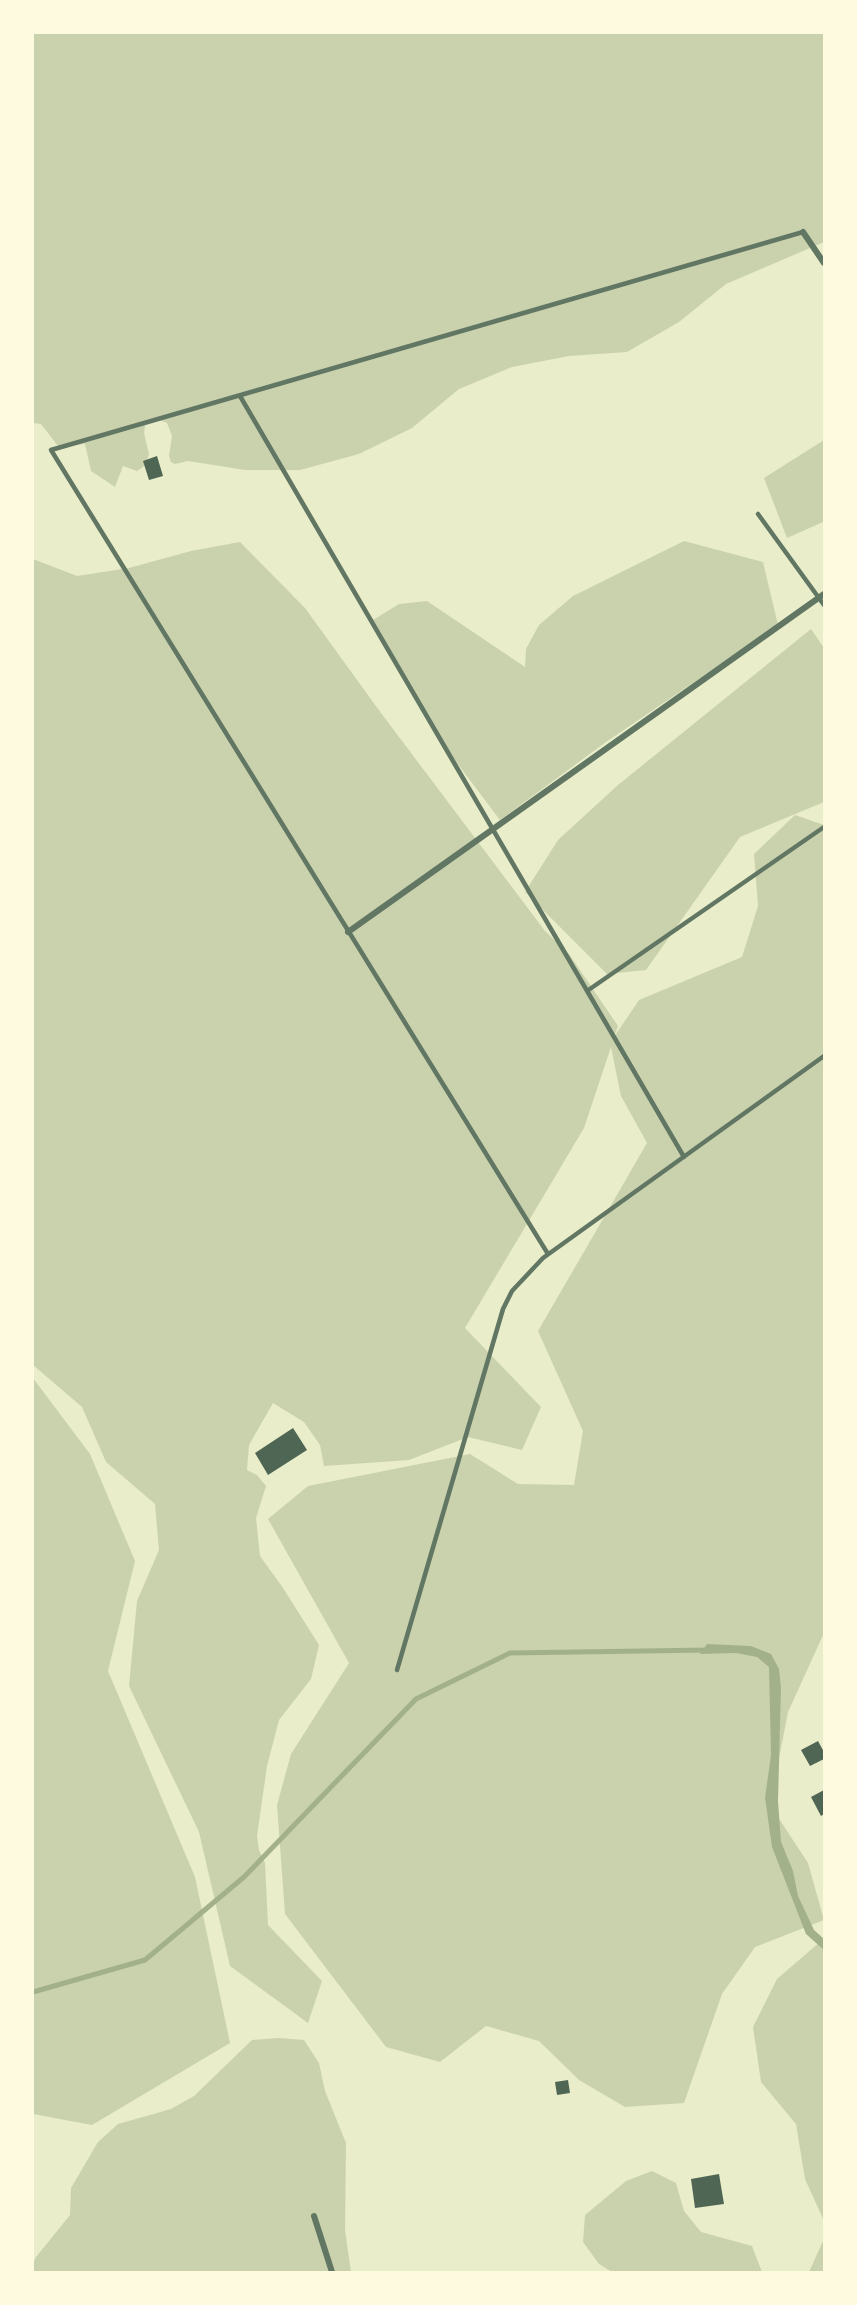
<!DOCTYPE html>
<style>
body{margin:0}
#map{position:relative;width:857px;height:2305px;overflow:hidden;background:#e9edc9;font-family:"Zilla Slab",serif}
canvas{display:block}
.frame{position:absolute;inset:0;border:34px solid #fefae0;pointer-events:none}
</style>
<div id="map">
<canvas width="857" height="2305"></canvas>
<div class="frame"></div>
</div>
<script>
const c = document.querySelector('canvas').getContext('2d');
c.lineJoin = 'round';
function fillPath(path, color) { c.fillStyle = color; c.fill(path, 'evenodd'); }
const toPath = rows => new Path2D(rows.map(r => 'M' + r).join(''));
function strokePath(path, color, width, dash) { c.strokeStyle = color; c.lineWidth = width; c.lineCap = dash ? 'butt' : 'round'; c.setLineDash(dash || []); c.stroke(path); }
const green = toPath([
 [33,33,824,33,824,242,726,284,679,322,627,352,569,356,512,367,459,389,412,428,359,454,300,470,245,470,188,461,175,464,171,462,169,456,172,436,167,423,154,418,146,420,144,433,149,454,147,461,143,467,137,471,123,466,115,487,91,471,85,444,58,446,41,424,33,423],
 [824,440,824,523,823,522,787,538,764,478],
 [684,541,763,562,778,625,606,742,500,820,448,751,373,620,399,604,427,601,525,667,526,649,539,625,573,596],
 [240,542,305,608,378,709,545,931,569,954,618,1026,614,1037,639,1000,742,957,758,906,754,854,795,815,824,825,824,1633,788,1712,770,1805,808,1863,824,1920,755,1947,722,1994,684,2103,625,2107,579,2080,539,2041,486,2026,440,2062,386,2047,285,1914,277,1805,291,1754,349,1663,268,1519,308,1486,470,1454,518,1484,574,1485,583,1431,538,1331,647,1143,621,1096,611,1047,584,1128,465,1328,541,1407,522,1450,468,1437,409,1460,324,1466,320,1445,304,1422,273,1403,249,1445,247,1470,257,1475,266,1486,256,1518,260,1556,283,1588,319,1645,311,1679,279,1720,267,1766,257,1836,259,1850,265,1863,268,1925,322,1981,308,2023,230,1966,199,1832,129,1686,137,1601,159,1550,155,1504,106,1462,82,1407,33,1365,33,559,77,576,129,568,191,551],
 [811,629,824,648,824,802,740,837,646,970,607,974,525,892,558,840,618,785],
 [33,1378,90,1454,135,1561,108,1671,195,1877,230,2043,92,2125,33,2114],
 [821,1941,824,1942,824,2221,805,2179,796,2124,761,2082,753,2027,777,1979],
 [278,2038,304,2040,319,2063,325,2091,346,2143,345,2230,351,2272,33,2272,33,2263,36,2257,70,2215,71,2188,98,2142,118,2124,171,2109,194,2096,252,2040],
 [652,2171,676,2183,684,2211,701,2232,752,2246,762,2272,612,2272,599,2264,583,2242,585,2215,626,2181],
 [824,2239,824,2272,809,2272]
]);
const water = toPath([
 [707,1644,751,1646,771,1654,779,1669,781,1688,778,1801,781,1842,793,1871,798,1896,814,1930,824,1939,824,1950,806,1934,772,1847,765,1798,771,1755,769,1667,757,1657,736,1653,700,1654]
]);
const stream = toPath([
 [33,1992,145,1960,244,1877,416,1699,510,1653,708,1650]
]);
const building = toPath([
 [157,456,163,476,149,480,143,461],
 [293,1428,307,1450,268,1475,255,1453],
 [818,1741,824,1752,824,1759,810,1766,801,1750],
 [824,1790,824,1814,821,1816,811,1797],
 [568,2080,570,2093,557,2095,555,2082],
 [719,2174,724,2204,695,2208,691,2179]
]);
const service = toPath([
 [240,396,684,1157],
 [758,514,824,605],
 [587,991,824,827],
 [548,1254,51,450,803,232],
 [397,1670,503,1309,512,1291,543,1258,824,1056]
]);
const minor = toPath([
 [803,232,824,263],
 [348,932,824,594],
 [314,2216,332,2272]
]);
fillPath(green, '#cad2ad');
fillPath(water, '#a3b18a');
strokePath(stream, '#a3b18a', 5);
fillPath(building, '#4f6655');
strokePath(service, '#617663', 4.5);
strokePath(minor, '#617663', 6);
</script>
